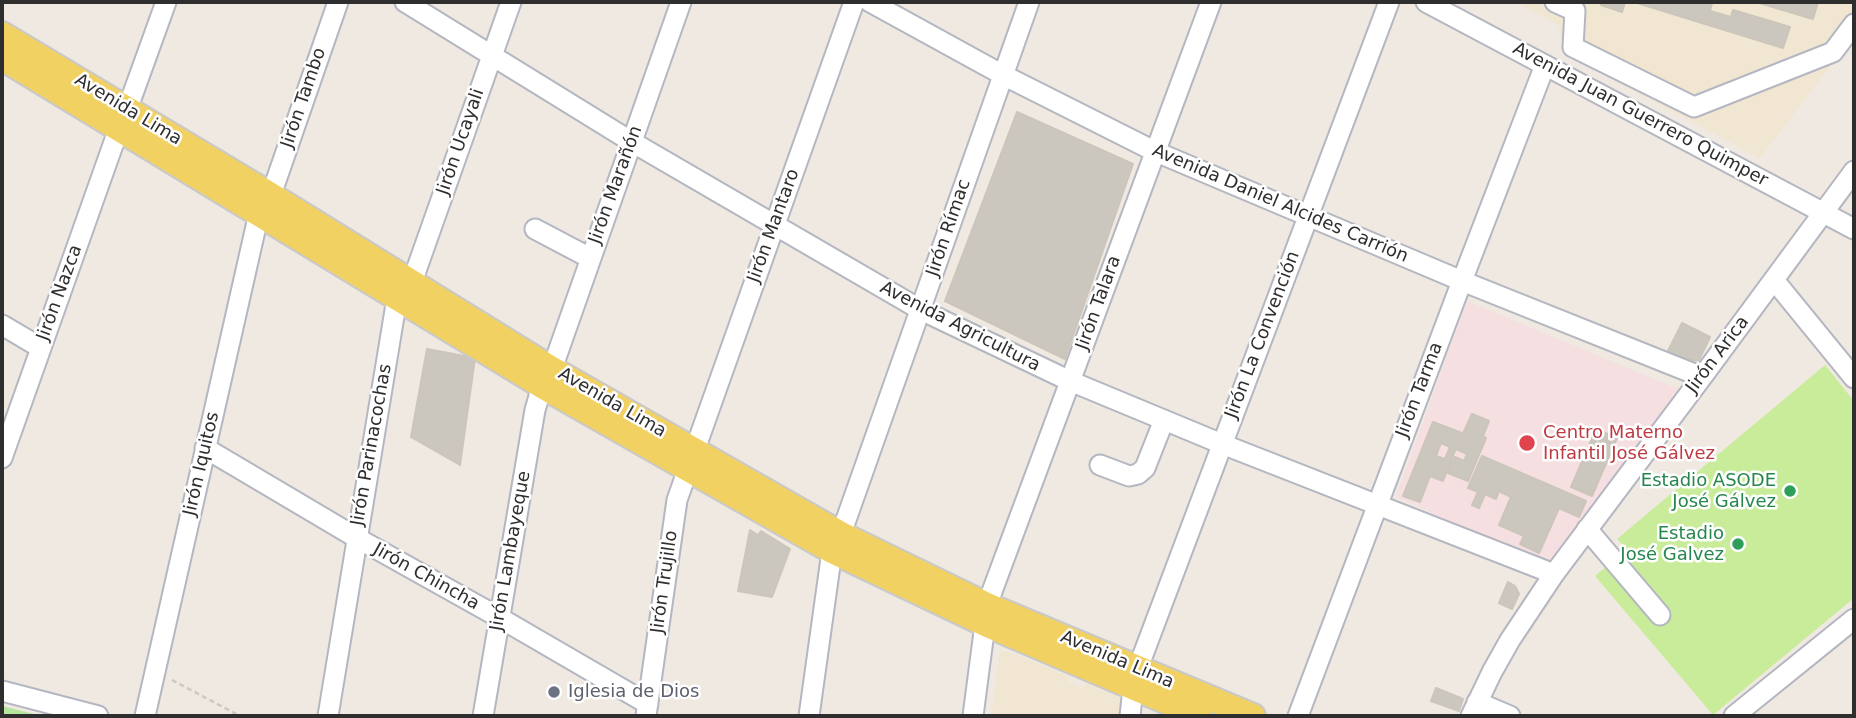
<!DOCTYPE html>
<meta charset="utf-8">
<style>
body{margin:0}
#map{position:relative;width:1856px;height:718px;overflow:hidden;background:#efe9e1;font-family:"DejaVu Sans",sans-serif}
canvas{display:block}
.frame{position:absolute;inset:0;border:4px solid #2e2e2e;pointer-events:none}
</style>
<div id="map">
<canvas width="1856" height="718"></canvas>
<div class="frame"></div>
</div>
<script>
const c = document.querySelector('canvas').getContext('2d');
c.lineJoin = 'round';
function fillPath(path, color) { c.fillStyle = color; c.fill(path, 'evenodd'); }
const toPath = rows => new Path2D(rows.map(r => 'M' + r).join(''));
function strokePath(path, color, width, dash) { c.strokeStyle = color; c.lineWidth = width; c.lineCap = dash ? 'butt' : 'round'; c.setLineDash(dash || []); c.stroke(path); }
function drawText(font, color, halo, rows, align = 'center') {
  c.font = font + ' "DejaVu Sans",sans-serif'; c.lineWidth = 5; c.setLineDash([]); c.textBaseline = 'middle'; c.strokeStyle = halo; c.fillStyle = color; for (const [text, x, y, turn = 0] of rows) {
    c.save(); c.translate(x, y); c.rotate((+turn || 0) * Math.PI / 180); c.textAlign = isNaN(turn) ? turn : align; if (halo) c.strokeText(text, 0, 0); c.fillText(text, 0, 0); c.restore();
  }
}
const education = toPath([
 [1515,2,1854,2,1854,35,1760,158,1563,53,1559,25],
 [1006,651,1066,675,1069,682,1082,688,1087,684,1124,700,1126,716,991,716,1000,653]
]);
const medical = toPath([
 [1467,301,1678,389,1549,565,1396,497]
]);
const green = toPath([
 [2,706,42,716,2,716]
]);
const pitch = toPath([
 [1825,365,1854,401,1854,598,1713,715,1595,576,1627,549,1617,539]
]);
const building = toPath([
 [1602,2,1625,2,1622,12,1601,5,1602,2],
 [1634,2,1707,2,1712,3,1710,11,1731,17,1733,10,1790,27,1783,48,1634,2],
 [1756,2,1818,2,1813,19,1756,2],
 [1017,112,1133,164,1065,359,945,301,1017,112],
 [1682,323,1710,337,1699,360,1689,361,1668,351,1682,323],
 [427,349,475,358,460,465,411,437,427,349],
 [1472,414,1489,421,1483,436,1486,438,1468,481,1448,473,1455,457,1464,461,1467,454,1456,449,1472,414],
 [1433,422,1462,433,1443,481,1430,476,1420,502,1403,496,1433,422],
 [1441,443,1450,447,1445,459,1436,456,1441,443],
 [1596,429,1617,438,1592,496,1571,487,1596,429],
 [1482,456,1586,501,1579,517,1559,508,1539,553,1520,544,1524,536,1499,525,1511,497,1499,491,1496,499,1485,494,1479,508,1472,505,1478,492,1468,488,1482,456],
 [750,530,758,535,761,531,790,549,772,597,738,591,750,530],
 [1508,582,1515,586,1519,594,1512,609,1499,603,1508,582],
 [1436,688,1463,699,1459,711,1431,701,1436,688]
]);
const path = toPath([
 [172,680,240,716]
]);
const minor = toPath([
 [405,2,632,142,921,310,1070,381,1222,444,1554,574],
 [870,2,1003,75,1154,151,1462,281,1702,377],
 [1426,2,1854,229],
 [1555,2,1575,11,1573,47,1694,107,1833,52,1854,24],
 [127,110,166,2],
 [271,195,338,2],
 [535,229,590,258],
 [1774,280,1854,378],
 [412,282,511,2],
 [2,325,41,348],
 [552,369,681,2],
 [205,448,357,538,500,618,648,704],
 [2,458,119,128],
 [1100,465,1129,476,1138,474,1145,468,1164,420],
 [1587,529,1660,615],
 [841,534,1029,2],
 [987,605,1211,2],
 [1138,668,1389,2],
 [2,691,98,716],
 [1477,702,1510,716],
 [145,716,259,213],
 [328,716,397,298],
 [483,716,535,410,542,386],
 [646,716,677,500,854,2],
 [809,716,832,551],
 [973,716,985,624],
 [1130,716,1133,688],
 [1298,716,1462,281,1545,65],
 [1471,716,1492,672,1510,640,1554,574,1702,377,1854,171],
 [1734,716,1854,619]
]);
const major = toPath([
 [2,34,271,195,552,369,841,534,987,605,1253,716],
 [2,58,542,386,832,551,985,624,1200,716]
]);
const markers = [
 [1527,443,9,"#e0444e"],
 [1790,491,7,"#2e9e5b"],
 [1738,544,7,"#2e9e5b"],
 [554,692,7,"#6b7280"]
];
const streetNames = [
 ["Jirón Tambo",304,98,-71],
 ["Avenida Lima",128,110,31],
 ["Avenida Juan Guerrero Quimper",1640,115,28],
 ["Jirón Ucayali",461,142,-71],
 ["Jirón Marañón",616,185,-70],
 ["Avenida Daniel Alcides Carrión",1280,204,23],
 ["Jirón Mantaro",774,226,-70],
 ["Jirón Rímac",949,228,-71],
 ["Jirón Nazca",60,293,-70],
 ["Jirón Talara",1099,303,-70],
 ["Avenida Agricultura",960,327,27],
 ["Jirón La Convención",1263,335,-69],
 ["Jirón Arica",1718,355,-53],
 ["Jirón Tarma",1420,390,-69],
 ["Avenida Lima",612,403,30],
 ["Jirón Parinacochas",372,445,-80],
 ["Jirón Iquitos",202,464,-77],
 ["Jirón Lambayeque",511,551,-80],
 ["Jirón Chincha",426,577,29],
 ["Jirón Trujillo",665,582,-82],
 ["Avenida Lima",1117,660,23]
];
const healthNames = [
 ["Centro Materno",1543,433],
 ["Infantil José Gálvez",1543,454]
];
const leisureNames = [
 ["Estadio ASODE",1776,481],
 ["José Gálvez",1776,502],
 ["Estadio",1724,534],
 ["José Galvez",1724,555]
];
const worshipNames = [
 ["Iglesia de Dios",568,692]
];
fillPath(education, '#f0e6d1');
fillPath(medical, '#f5dfe0');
fillPath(green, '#b6e59e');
fillPath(pitch, '#c9ec9a');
fillPath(building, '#cbc7bf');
strokePath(building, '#cbc5ba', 2);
strokePath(minor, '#b4b7c1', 23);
strokePath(major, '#c9c9c9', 28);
strokePath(path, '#c9c9c9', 2.5, [5, 3.5]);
strokePath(minor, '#fff', 19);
strokePath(major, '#f2d163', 24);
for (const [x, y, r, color] of markers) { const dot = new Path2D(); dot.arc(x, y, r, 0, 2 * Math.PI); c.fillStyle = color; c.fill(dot); strokePath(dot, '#fff', 2.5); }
drawText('18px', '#2e2e2e', '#fff', streetNames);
drawText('18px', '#be3a42', '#fff', healthNames, 'left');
drawText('18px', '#27864d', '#fff', leisureNames, 'right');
drawText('18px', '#5b616d', '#fff', worshipNames, 'left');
</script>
